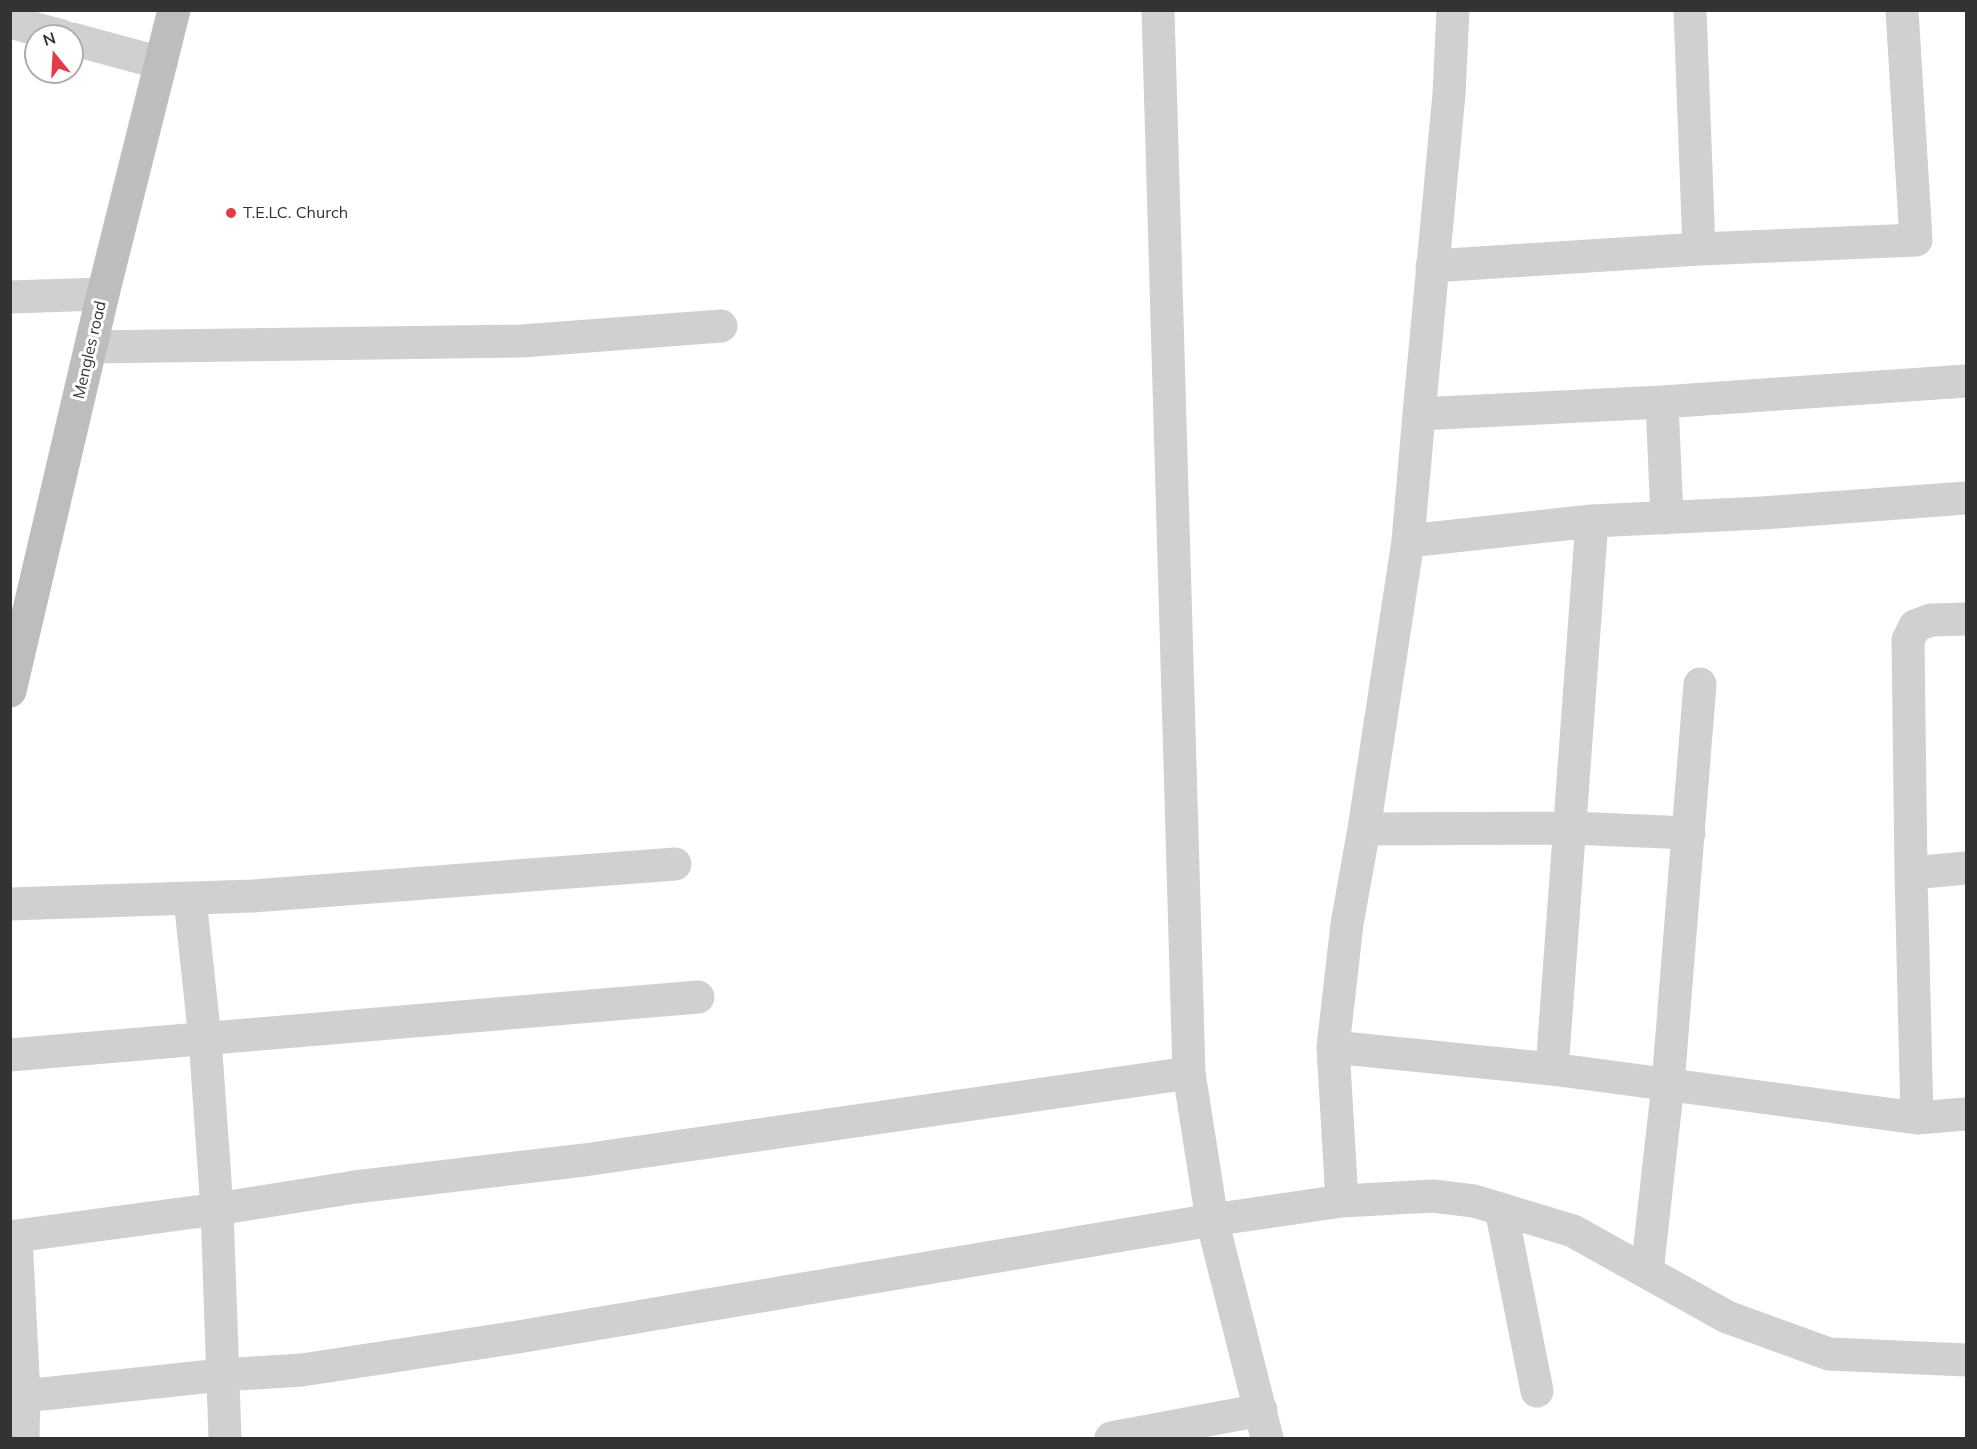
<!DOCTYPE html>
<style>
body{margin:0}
#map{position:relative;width:1977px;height:1449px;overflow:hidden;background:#fff;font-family:Mulish,sans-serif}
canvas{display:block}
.frame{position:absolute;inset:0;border:12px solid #333;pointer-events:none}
.north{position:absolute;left:24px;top:24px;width:60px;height:60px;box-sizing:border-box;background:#fff;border:2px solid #adadad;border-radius:50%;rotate:342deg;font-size:16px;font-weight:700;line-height:24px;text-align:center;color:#333}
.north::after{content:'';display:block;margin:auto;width:21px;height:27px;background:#e63946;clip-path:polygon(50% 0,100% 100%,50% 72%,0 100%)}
</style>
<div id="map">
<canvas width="1977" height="1449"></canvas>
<div class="frame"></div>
<div class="north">N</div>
</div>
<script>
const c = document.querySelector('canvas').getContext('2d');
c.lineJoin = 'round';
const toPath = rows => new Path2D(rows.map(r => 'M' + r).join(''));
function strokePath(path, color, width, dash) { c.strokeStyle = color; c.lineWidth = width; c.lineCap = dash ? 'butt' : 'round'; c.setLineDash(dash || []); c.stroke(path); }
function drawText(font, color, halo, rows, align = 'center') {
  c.font = font + ' Mulish,sans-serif'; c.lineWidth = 6; c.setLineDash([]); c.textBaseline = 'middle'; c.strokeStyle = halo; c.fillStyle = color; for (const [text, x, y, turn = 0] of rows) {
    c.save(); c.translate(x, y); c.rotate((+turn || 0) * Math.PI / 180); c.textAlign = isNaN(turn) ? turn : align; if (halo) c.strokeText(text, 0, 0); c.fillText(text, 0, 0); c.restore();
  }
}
const minor = toPath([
 [1158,10,1189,1073,1212,1220,1342,1201,1333,1047,1347,924,1364,829,1408,541,1419,414],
 [1453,10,1449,94,1419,414,1662,402,1966,381],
 [1690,10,1699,249],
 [10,22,62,36],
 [72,39,161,63],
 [1432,266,1699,249,1916,240,1902,10],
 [91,347,522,341,721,326],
 [1662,402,1667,518],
 [1408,541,1592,521,1762,513,1966,498],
 [1966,619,1931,620,1915,626,1908,640,1911,873,1917,1118,1966,1114],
 [1364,829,1571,828,1689,833],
 [1911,873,1966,868],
 [190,899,205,1039,217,1209,225,1438],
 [10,904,253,896,675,864],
 [1333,1047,1552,1069,1917,1118],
 [10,1055,698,997],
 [1552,1069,1592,521],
 [1189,1073,584,1160,355,1187,217,1209,16,1236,24,1396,222,1375,302,1370,518,1337,1212,1220,1267,1438],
 [1342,1201,1433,1196,1474,1201,1573,1231,1727,1317,1829,1354,1966,1360],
 [1501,1209,1537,1391],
 [1647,1272,1668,1084,1700,684],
 [10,1397,24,1396,23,1438],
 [1111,1438,1261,1410]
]);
const tertiary = toPath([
 [10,297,103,294]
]);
const secondary = toPath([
 [10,691,103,294,174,10]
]);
const markers = [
 [231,213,6,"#e63946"]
];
const poiNames = [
 ["T.E.LC. Church",243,213]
];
const streetNames = [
 ["Mengles road",90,350,-77]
];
strokePath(minor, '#d0d0d0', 33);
strokePath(tertiary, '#d0d0d0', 33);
strokePath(secondary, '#bdbdbd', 33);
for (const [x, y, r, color] of markers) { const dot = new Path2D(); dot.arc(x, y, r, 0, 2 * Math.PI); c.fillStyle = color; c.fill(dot); strokePath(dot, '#fff', 2); }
drawText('16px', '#333', '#fff', poiNames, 'left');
drawText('16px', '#333', '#fff', streetNames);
</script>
